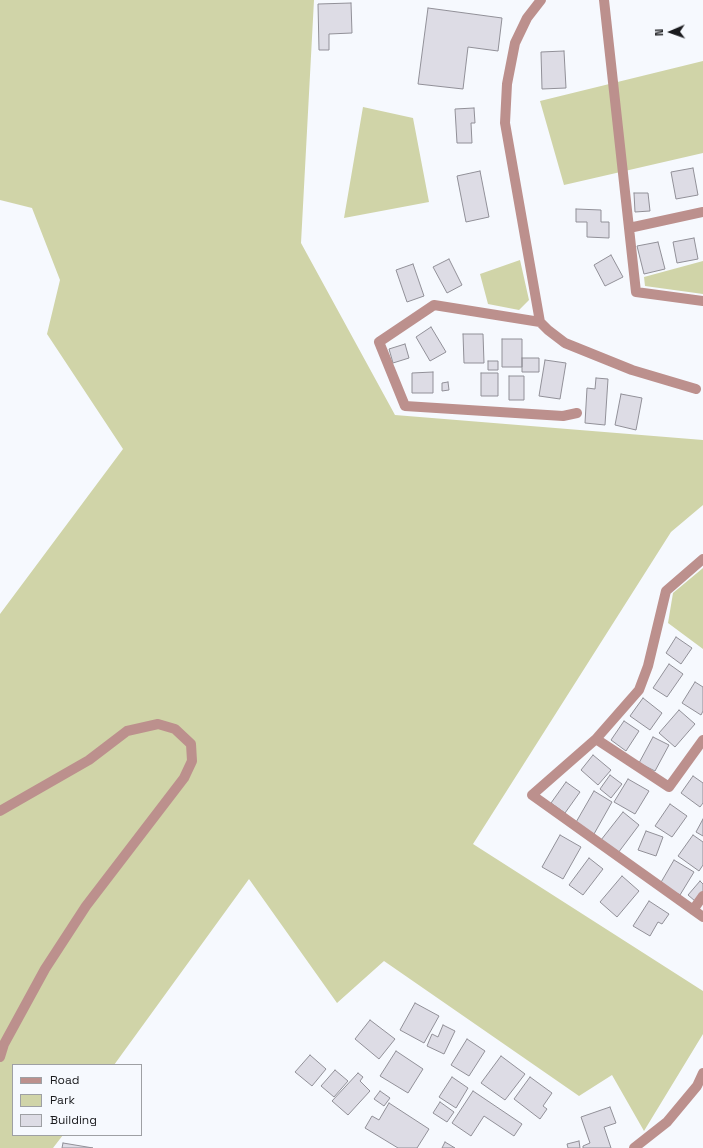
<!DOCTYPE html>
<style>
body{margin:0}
#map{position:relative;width:703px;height:1148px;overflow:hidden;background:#f6f9fe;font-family:"Space Grotesk",sans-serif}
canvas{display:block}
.legend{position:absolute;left:12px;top:1064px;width:130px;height:72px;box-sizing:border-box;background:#f6f9fe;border:1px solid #9ea0a4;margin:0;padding:5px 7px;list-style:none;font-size:12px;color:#1a1b1e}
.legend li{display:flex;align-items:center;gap:8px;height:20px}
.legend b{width:20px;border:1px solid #9ea0a4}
.north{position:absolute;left:651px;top:12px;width:40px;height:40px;-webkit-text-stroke:3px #f6f9fe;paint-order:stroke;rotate:268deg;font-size:11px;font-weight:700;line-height:16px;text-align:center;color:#1a1b1e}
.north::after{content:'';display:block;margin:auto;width:14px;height:18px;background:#1a1b1e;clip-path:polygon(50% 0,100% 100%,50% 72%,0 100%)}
</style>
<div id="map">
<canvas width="703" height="1148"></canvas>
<ul class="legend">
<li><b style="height:5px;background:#bc908d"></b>Road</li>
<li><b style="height:11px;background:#d0d4a8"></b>Park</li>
<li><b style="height:11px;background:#dddce5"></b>Building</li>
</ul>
<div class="north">N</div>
</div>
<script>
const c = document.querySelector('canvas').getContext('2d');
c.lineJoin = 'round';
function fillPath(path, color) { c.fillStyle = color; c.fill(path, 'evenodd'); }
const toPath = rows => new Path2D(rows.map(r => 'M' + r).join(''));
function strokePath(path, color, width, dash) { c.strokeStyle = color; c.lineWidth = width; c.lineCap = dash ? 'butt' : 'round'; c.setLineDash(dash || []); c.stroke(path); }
const green = toPath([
 [0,0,314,0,301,243,395,415,703,440,703,505,671,532,473,844,703,991,703,1034,644,1131,612,1075,579,1096,384,961,337,1003,249,879,114,1065,13,1065,13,1135,63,1135,53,1148,0,1148,0,614,123,449,47,334,60,280,32,208,0,200],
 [703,61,703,153,564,185,540,101],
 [363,107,413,118,429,202,344,218],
 [520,260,529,300,519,310,488,304,480,274],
 [703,261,703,294,645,286,644,277],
 [703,568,703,649,668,623,673,593]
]);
const building = toPath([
 [351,3,352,33,329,34,329,50,319,50,318,4,351,3],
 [428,8,502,18,498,51,468,47,463,89,418,84,428,8],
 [564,51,566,88,542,89,541,52,564,51],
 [474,108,475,123,471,123,472,143,457,143,455,109,474,108],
 [693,168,698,195,676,199,671,172,693,168],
 [480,171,489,217,466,222,457,176,480,171],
 [634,193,648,193,650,211,635,212,634,193],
 [576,209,601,210,601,222,609,222,609,238,587,237,587,222,576,222,576,209],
 [694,238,698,259,677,263,673,242,694,238],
 [658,242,665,269,644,274,637,246,658,242],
 [611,255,623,277,605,286,594,265,611,255],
 [449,259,462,285,447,293,433,267,449,259],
 [413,264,424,296,407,302,396,270,413,264],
 [431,327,446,352,430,361,416,337,431,327],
 [463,334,483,334,484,363,464,363,463,334],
 [502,339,522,339,522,367,502,367,502,339],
 [405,344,409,358,393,363,389,349,405,344],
 [522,358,539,358,539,372,522,372,522,358],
 [545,360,566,363,560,399,539,396,545,360],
 [488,361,498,361,498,370,488,370,488,361],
 [433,372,433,393,412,393,412,373,433,372],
 [481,373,498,373,498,396,481,396,481,373],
 [509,376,524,376,524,400,509,400,509,376],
 [596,378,608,379,605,425,585,423,587,388,595,389,596,378],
 [448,382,449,390,442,391,442,383,448,382],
 [621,394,642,398,636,430,615,425,621,394],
 [676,637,692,648,681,664,666,653,676,637],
 [669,664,683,674,667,697,653,688,669,664],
 [695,682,703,687,703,711,701,715,682,703,695,682],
 [643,698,662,713,650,730,630,716,643,698],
 [679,710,695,724,675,747,659,733,679,710],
 [624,721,639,731,626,751,611,740,624,721],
 [653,737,669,745,655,771,639,763,653,737],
 [593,755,611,770,598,785,581,770,593,755],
 [610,775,622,784,611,798,600,789,610,775],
 [693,776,703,783,703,803,700,807,681,793,693,776],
 [628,779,649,791,635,814,614,802,628,779],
 [566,782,580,792,565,813,551,803,566,782],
 [594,791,612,802,594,834,575,824,594,791],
 [670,804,687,816,672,837,655,826,670,804],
 [623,812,639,825,618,853,601,840,623,812],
 [703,819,703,836,696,832,703,819],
 [646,831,663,837,656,856,638,850,646,831],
 [560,835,581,847,563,879,542,867,560,835],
 [693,835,703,842,703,865,699,871,678,856,693,835],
 [589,858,603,869,583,895,569,885,589,858],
 [674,860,694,872,680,895,660,884,674,860],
 [622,876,639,891,617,917,600,902,622,876],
 [700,881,703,884,703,892,695,901,688,895,700,881],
 [649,901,669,914,662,924,658,922,650,936,633,926,649,901],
 [415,1003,439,1016,424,1043,400,1030,415,1003],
 [370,1020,395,1039,379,1059,355,1039,370,1020],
 [443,1025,455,1031,444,1054,427,1046,432,1034,438,1037,443,1025],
 [467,1039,485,1051,469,1076,451,1065,467,1039],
 [396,1051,423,1069,408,1093,380,1076,396,1051],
 [310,1055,326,1069,312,1086,295,1072,310,1055],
 [501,1056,525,1074,505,1100,481,1083,501,1056],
 [335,1070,348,1081,334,1097,321,1086,335,1070],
 [358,1073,363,1077,360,1081,370,1091,348,1115,332,1101,358,1073],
 [452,1077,468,1088,456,1108,439,1097,452,1077],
 [530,1077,552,1093,543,1106,547,1109,540,1119,514,1099,530,1077],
 [380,1091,390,1098,384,1106,374,1099,380,1091],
 [473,1091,522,1124,514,1136,484,1116,471,1136,452,1123,473,1091],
 [440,1102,454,1112,447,1122,433,1113,440,1102],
 [389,1103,429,1129,417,1148,398,1148,365,1128,372,1116,379,1120,389,1103],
 [610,1107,616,1123,604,1127,611,1148,583,1148,583,1146,590,1143,581,1117,610,1107],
 [579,1141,580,1148,568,1148,567,1144,579,1141],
 [445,1142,455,1148,442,1148,445,1142],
 [63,1143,93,1148,62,1148,63,1143]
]);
const minor = toPath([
 [541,0,527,18,515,43,507,84,505,123,540,322,548,330,565,343,632,370,696,389],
 [604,0,636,292,703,301],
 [629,228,703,212],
 [540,322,434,305,379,342,405,406,563,416,577,413],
 [703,559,666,591,648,666,639,690,596,739,532,795,703,917],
 [596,739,669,787,703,740],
 [0,811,89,760,127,731,158,724,175,729,191,744,192,761,184,778,86,906,45,969,4,1044,0,1057],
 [693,910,703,896],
 [634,1148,667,1122,697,1086,703,1073]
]);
fillPath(green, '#d0d4a8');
fillPath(building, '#dddce5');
strokePath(building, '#919098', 1);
strokePath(minor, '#bc908d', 10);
</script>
